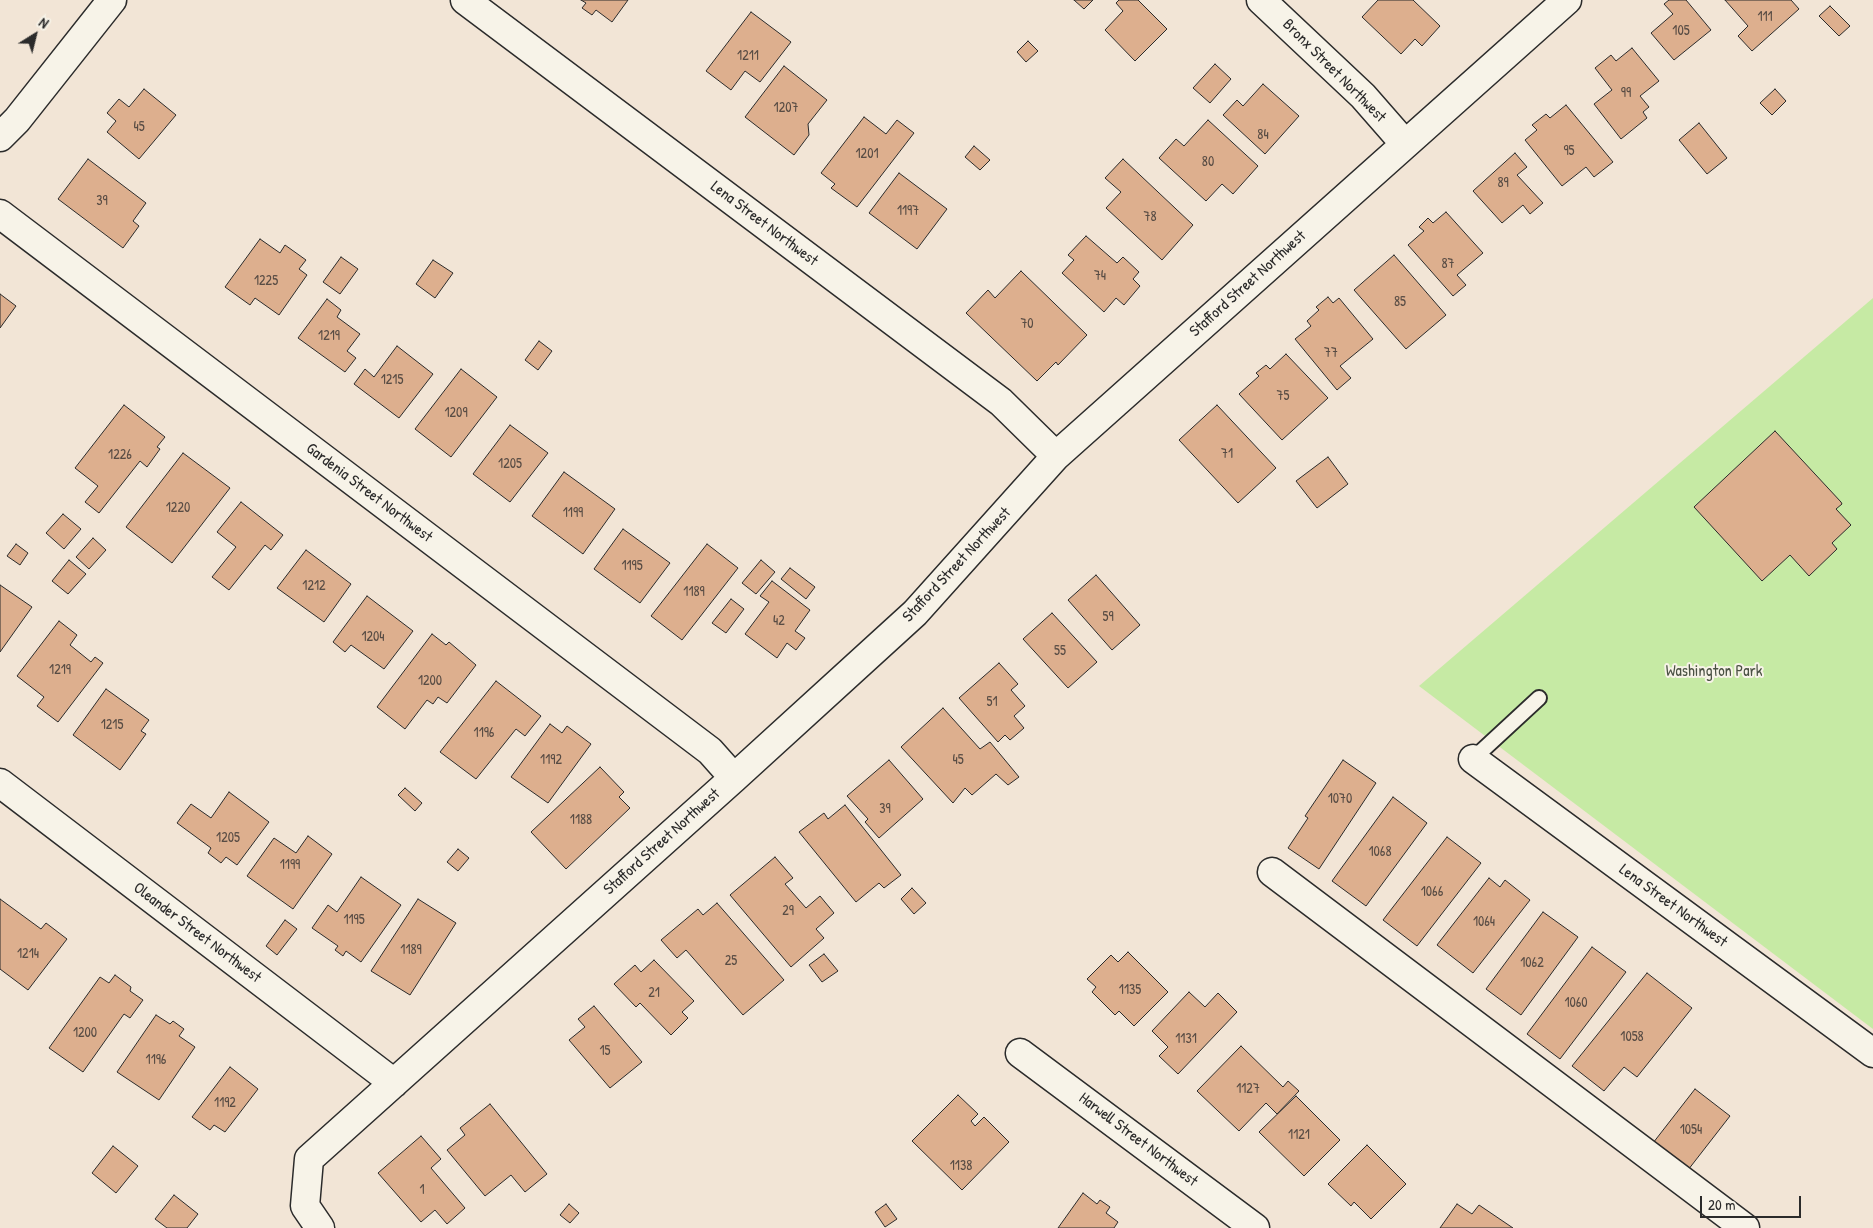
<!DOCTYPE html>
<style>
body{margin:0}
#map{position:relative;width:1873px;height:1228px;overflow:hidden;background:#f2e5d6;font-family:"Patrick Hand",sans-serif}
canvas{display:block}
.north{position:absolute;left:10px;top:10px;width:50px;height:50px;-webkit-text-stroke:4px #f7f3e8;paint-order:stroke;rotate:36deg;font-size:14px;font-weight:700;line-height:20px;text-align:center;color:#2b2b2b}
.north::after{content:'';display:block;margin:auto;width:18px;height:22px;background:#2b2b2b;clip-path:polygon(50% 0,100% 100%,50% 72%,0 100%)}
.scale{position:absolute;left:1700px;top:1196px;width:101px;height:22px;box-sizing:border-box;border:2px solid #2b2b2b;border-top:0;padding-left:6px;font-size:15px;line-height:18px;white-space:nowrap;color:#2b2b2b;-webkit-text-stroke:4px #f7f3e8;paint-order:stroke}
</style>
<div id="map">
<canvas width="1873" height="1228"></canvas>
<div class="north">N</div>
<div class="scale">20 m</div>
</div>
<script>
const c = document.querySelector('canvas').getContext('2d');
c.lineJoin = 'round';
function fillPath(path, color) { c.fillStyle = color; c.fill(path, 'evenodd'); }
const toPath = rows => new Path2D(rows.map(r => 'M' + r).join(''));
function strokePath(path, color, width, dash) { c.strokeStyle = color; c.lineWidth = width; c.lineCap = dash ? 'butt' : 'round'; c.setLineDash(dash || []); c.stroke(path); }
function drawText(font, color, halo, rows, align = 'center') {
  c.font = font + ' "Patrick Hand",sans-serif'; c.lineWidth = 4; c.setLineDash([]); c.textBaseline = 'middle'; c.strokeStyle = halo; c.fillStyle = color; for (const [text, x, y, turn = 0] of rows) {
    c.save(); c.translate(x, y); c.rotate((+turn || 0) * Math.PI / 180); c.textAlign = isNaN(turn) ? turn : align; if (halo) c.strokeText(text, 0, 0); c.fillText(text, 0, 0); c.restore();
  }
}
const green = toPath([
 [1873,298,1873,1029,1419,686]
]);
const building = toPath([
 [581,0,628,0,612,22,596,10,592,15,582,8,586,3,581,0],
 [1074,0,1093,0,1084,9,1074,0],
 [1119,0,1138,0,1167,29,1135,61,1105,30,1123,11,1116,3,1119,0],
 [1378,0,1413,0,1440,26,1422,46,1415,39,1401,54,1362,17,1378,0],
 [1669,0,1686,0,1711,30,1674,60,1651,33,1673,14,1664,4,1669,0],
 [1725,0,1791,0,1799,9,1752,51,1738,36,1748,26,1725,0],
 [1830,6,1850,26,1839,36,1819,16,1830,6],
 [751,12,791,42,760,82,745,71,731,90,706,71,751,12],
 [1028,41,1038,51,1026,62,1017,52,1028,41],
 [1632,48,1659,81,1640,96,1649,107,1643,112,1647,118,1621,139,1594,104,1612,90,1595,68,1611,55,1616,61,1632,48],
 [1215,64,1231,79,1210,103,1193,88,1215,64],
 [784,66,827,100,808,124,809,135,794,155,745,117,784,66],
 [1263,84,1299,116,1265,154,1223,115,1237,100,1243,106,1263,84],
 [144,89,176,115,139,159,107,132,116,121,107,113,119,99,129,107,144,89],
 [1775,89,1786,101,1772,115,1760,103,1775,89],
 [1566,105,1613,162,1594,177,1586,167,1562,186,1525,140,1537,130,1532,125,1546,114,1550,118,1566,105],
 [864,117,886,134,897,120,914,133,857,207,831,188,835,184,821,173,864,117],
 [1208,120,1258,166,1233,194,1222,184,1206,201,1159,158,1176,139,1184,146,1208,120],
 [1699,123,1727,158,1707,174,1679,140,1699,123],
 [974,146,990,160,980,170,965,157,974,146],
 [1515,153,1527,167,1517,175,1543,203,1530,214,1523,205,1502,223,1473,191,1515,153],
 [88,159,146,203,133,221,139,226,123,248,58,199,88,159],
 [1123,159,1193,225,1162,260,1106,208,1121,192,1105,178,1123,159],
 [899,173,947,209,917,249,869,213,899,173],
 [1446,212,1483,253,1457,275,1466,285,1453,296,1408,245,1424,231,1419,227,1428,218,1433,223,1446,212],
 [1086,236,1117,263,1123,257,1139,272,1133,279,1140,286,1124,305,1116,298,1104,312,1062,273,1074,260,1068,255,1086,236],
 [260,239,280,253,285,245,306,260,299,269,307,275,279,315,255,298,250,305,225,287,260,239],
 [1394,255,1446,315,1406,349,1354,290,1394,255],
 [341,257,358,269,340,294,323,282,341,257],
 [433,260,453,273,435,298,416,284,433,260],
 [1021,271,1087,335,1058,365,1056,362,1037,381,966,313,988,290,995,298,1021,271],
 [0,294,16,306,0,328,0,294],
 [1328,297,1333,303,1339,298,1373,339,1340,366,1351,378,1337,390,1295,339,1311,326,1307,321,1319,310,1316,307,1328,297],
 [327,299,341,310,337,317,360,334,347,351,356,358,345,372,298,338,327,299],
 [539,341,552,351,538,370,525,360,539,341],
 [397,346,433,374,399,418,354,384,365,369,374,377,397,346],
 [1286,354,1328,398,1282,440,1239,394,1259,376,1256,373,1266,365,1270,369,1286,354],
 [461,369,497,397,451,457,415,429,461,369],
 [124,405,165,437,157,447,160,449,147,467,140,461,99,513,85,502,98,486,75,468,124,405],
 [1217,405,1276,468,1238,503,1179,440,1217,405],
 [510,425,548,453,510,502,473,474,510,425],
 [1775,431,1841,502,1842,504,1836,509,1851,525,1832,543,1837,549,1809,576,1790,555,1762,581,1694,507,1775,431],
 [183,453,230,488,172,563,126,527,183,453],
 [1328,457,1348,484,1317,508,1296,481,1328,457],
 [564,472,615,509,583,554,532,516,564,472],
 [241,502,283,535,271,550,265,545,229,590,212,577,236,547,217,532,241,502],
 [63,514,81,529,64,549,46,533,63,514],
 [623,529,670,563,640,603,594,569,623,529],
 [93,538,106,550,89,569,76,557,93,538],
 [16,544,28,553,20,565,7,556,16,544],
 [707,544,738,568,682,640,651,616,707,544],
 [306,550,351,584,324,622,277,588,306,550],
 [69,560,86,574,68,594,52,581,69,560],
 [761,560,775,572,756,594,742,583,761,560],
 [790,568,815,587,806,599,781,579,790,568],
 [1096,575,1140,625,1112,650,1068,600,1096,575],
 [772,581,810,610,795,631,805,638,796,650,787,643,777,658,745,634,769,602,760,596,772,581],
 [0,585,32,607,0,652,0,585],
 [367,596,413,631,384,669,351,645,345,652,333,642,367,596],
 [731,599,744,609,726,633,712,623,731,599],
 [1052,613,1097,662,1068,688,1023,639,1052,613],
 [59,621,77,635,70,645,91,662,95,657,103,663,58,722,37,706,44,697,17,676,59,621],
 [432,634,446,645,449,642,476,665,447,703,438,697,433,704,427,700,405,729,377,707,432,634],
 [999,663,1018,684,1011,690,1025,706,1014,716,1024,728,1010,740,1005,735,998,742,959,698,999,663],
 [496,681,541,716,525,736,516,729,476,779,440,752,496,681],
 [106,689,149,720,141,731,146,734,120,770,73,735,106,689],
 [943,708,980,749,990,742,1019,777,1008,785,996,774,972,795,965,788,953,803,901,747,943,708],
 [550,724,562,733,567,726,591,744,548,803,511,777,550,724],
 [889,760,923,799,879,838,865,822,868,819,847,796,889,760],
 [1343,760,1376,783,1319,869,1288,848,1308,818,1305,816,1343,760],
 [600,767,624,792,619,797,630,808,566,869,531,832,600,767],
 [405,788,422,803,415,811,398,795,405,788],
 [229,792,269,822,237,865,226,857,221,863,208,853,211,848,177,823,191,804,211,818,229,792],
 [1393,797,1427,823,1366,906,1332,881,1393,797],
 [845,805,901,875,884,888,879,883,856,902,799,832,824,813,828,819,845,805],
 [308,836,332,854,293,909,247,876,274,838,296,853,308,836],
 [1447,837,1481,863,1417,946,1383,920,1447,837],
 [458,849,469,858,458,871,447,862,458,849],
 [775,857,793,878,785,884,806,908,820,896,834,913,816,929,824,938,791,967,730,895,775,857],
 [361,877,401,905,361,962,346,951,343,956,335,950,338,946,312,928,328,905,337,912,361,877],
 [1489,878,1500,887,1505,880,1530,900,1473,973,1437,945,1489,878],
 [912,888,926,903,914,914,901,899,912,888],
 [0,899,41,929,46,923,67,939,28,990,0,969,0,899],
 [418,899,456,923,410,995,371,971,418,899],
 [717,903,784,980,743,1015,686,950,677,958,661,940,698,909,703,915,717,903],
 [1543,912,1578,937,1521,1015,1486,989,1543,912],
 [285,920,297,929,277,955,266,946,285,920],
 [1592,947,1626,972,1560,1059,1527,1034,1592,947],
 [1128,952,1168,992,1134,1026,1119,1011,1115,1015,1092,992,1096,987,1087,979,1111,955,1118,962,1128,952],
 [824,954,838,971,822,982,809,965,824,954],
 [654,960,694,1001,682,1012,688,1018,671,1035,640,1003,636,1007,614,984,635,965,641,972,654,960],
 [1647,973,1692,1008,1637,1077,1624,1067,1604,1091,1572,1066,1647,973],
 [115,975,131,987,130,991,143,1000,130,1018,124,1014,83,1072,49,1048,100,977,109,983,115,975],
 [1189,992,1205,1007,1218,993,1237,1012,1178,1074,1159,1056,1168,1047,1152,1031,1189,992],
 [594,1006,642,1062,610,1088,569,1040,585,1027,578,1019,594,1006],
 [156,1015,170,1024,173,1021,184,1029,179,1036,195,1047,159,1100,117,1072,156,1015],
 [1241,1046,1283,1087,1288,1081,1299,1091,1277,1114,1266,1103,1239,1131,1197,1091,1241,1046],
 [230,1067,258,1089,225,1132,214,1125,210,1130,192,1117,230,1067],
 [1695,1089,1730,1116,1688,1170,1653,1143,1695,1089],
 [958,1095,978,1114,971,1121,975,1126,984,1117,1009,1142,962,1190,912,1141,958,1095],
 [1296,1096,1340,1140,1304,1176,1259,1132,1296,1096],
 [490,1104,547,1174,525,1192,511,1175,485,1196,447,1150,465,1135,460,1128,490,1104],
 [421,1136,441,1159,431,1168,465,1208,447,1224,435,1210,421,1222,378,1173,421,1136],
 [1367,1145,1406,1184,1371,1219,1354,1202,1351,1206,1328,1184,1367,1145],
 [113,1146,138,1166,116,1193,92,1173,113,1146],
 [1083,1193,1097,1204,1100,1200,1110,1207,1106,1213,1118,1222,1114,1228,1058,1228,1083,1193],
 [174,1195,198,1214,187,1228,167,1228,155,1219,174,1195],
 [569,1204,579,1213,570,1223,560,1215,569,1204],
 [886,1204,897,1219,885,1227,875,1212,886,1204],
 [1457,1204,1472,1214,1479,1205,1513,1228,1440,1228,1457,1204]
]);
const lane = toPath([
 [1473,759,1539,698]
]);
const street = toPath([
 [465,0,1001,402,1056,456],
 [1261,0,1363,96,1405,144],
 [0,137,17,120,112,0],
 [0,214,710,751,734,778],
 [1473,759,1873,1053],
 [0,783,394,1083],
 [1272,872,1745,1228],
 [1020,1053,1255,1228],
 [320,1228,305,1206,309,1159,734,778,915,613,1056,456,1567,0]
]);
const numberNames = [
 ["111",1765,17],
 ["105",1681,31],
 ["1211",748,56],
 ["99",1626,93],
 ["1207",786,108],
 ["45",139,127],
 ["84",1263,135],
 ["95",1569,151],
 ["1201",867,154],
 ["80",1208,162],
 ["89",1503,183],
 ["39",102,201],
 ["1197",908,211],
 ["78",1150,217],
 ["87",1448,264],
 ["74",1100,276],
 ["1225",266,281],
 ["85",1400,302],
 ["70",1027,324],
 ["1219",329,336],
 ["77",1331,353],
 ["1215",392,380],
 ["75",1283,396],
 ["1209",456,413],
 ["71",1227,454],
 ["1226",120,455],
 ["1205",510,464],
 ["1220",178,508],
 ["1199",573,513],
 ["1195",632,566],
 ["1212",314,586],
 ["1189",694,592],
 ["59",1108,617],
 ["42",779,621],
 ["1204",373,637],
 ["55",1060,651],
 ["1219",60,670],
 ["1200",430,681],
 ["51",992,702],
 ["1215",112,725],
 ["1196",484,733],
 ["1192",551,760],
 ["45",958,760],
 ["1070",1340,799],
 ["39",885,809],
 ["1188",581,820],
 ["1205",228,838],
 ["1068",1380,852],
 ["1199",290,865],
 ["1066",1432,892],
 ["29",788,911],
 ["1195",354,920],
 ["1064",1484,922],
 ["1189",411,950],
 ["1214",28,954],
 ["25",731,961],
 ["1062",1532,963],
 ["1135",1130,990],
 ["21",654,993],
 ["1060",1576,1003],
 ["1200",85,1033],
 ["1058",1632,1037],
 ["1131",1186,1039],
 ["15",605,1051],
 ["1196",156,1060],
 ["1127",1248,1089],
 ["1192",225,1103],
 ["1054",1691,1130],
 ["1121",1299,1135],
 ["1138",961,1166],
 ["1",422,1190]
];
const streetNames = [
 ["Bronx Street Northwest",1334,71,45],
 ["Lena Street Northwest",764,224,37],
 ["Stafford Street Northwest",1248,284,-42],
 ["Gardenia Street Northwest",369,493,37],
 ["Stafford Street Northwest",957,565,-47],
 ["Stafford Street Northwest",662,842,-42],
 ["Lena Street Northwest",1673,906,36],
 ["Oleander Street Northwest",197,933,37],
 ["Harwell Street Northwest",1138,1140,37]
];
const parkNames = [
 ["Washington Park",1714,672]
];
fillPath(green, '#c6eaa4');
fillPath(building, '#ddaf8e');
strokePath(building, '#2b2b2b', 1);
strokePath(lane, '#2b2b2b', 18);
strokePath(street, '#2b2b2b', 31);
strokePath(lane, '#f7f3e8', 14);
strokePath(street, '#f7f3e8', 28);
drawText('14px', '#584c44', null, numberNames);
drawText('16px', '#2b2b2b', '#f7f3e8', streetNames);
drawText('16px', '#4a5143', '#f7f3e8', parkNames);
</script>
